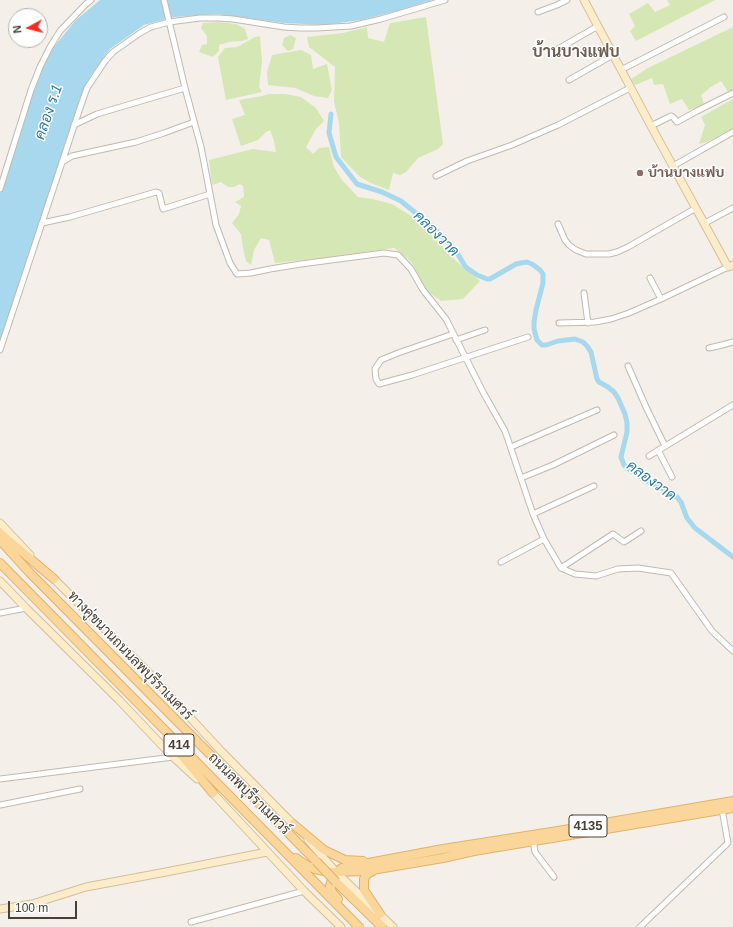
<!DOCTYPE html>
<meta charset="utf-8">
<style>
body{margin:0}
#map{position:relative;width:733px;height:927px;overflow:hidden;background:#f4f0e9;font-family:Helvetica,sans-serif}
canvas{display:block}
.north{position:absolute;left:8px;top:8px;width:40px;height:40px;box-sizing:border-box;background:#fff;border:1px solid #b6b3af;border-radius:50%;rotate:263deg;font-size:11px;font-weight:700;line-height:16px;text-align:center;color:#484038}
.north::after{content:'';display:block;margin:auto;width:14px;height:18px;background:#f32c21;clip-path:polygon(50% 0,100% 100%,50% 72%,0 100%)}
.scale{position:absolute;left:8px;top:901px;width:69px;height:18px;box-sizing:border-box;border:2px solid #484038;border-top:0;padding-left:5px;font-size:12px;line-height:14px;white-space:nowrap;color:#484038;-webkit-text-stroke:3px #fff;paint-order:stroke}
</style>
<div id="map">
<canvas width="733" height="927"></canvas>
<div class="north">N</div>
<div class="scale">100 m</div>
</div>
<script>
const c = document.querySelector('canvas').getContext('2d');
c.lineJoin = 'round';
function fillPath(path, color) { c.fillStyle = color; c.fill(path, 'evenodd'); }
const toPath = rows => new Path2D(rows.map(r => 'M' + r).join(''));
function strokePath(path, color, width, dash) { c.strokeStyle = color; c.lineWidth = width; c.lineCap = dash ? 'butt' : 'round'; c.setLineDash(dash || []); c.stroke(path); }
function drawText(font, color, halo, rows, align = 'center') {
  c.font = font + ' Helvetica,Sarabun,sans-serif'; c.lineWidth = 3; c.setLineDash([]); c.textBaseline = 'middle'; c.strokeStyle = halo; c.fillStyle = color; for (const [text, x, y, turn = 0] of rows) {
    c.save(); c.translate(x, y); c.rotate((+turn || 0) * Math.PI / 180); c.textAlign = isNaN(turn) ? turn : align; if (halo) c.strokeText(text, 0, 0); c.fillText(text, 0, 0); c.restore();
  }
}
const green = toPath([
 [667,0,715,0,636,41,630,31,635,26,629,14,648,3,655,12,670,5],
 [426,17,443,144,438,149,418,158,406,172,400,175,393,173,389,190,371,183,360,177,341,157,339,123,334,102,335,67,309,47,307,37,343,33,367,27,368,38,384,42,390,23],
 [218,22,236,24,245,29,248,39,242,41,229,42,219,45,219,51,213,57,199,52,202,45,207,44,207,36,201,28,203,23],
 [733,27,733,89,728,92,721,81,711,87,701,95,704,104,689,110,682,99,670,104,663,84,654,85,652,78,635,85,631,79,648,68],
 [290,35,296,38,293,49,288,51,282,45,284,38],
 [260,36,262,62,259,87,262,92,226,100,218,57,225,48,237,47,255,37],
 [301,50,311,55,313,69,327,64,332,90,328,98,314,96,295,88,268,85,267,72,272,55],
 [269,94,285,94,301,97,316,108,324,121,316,129,306,147,313,154,319,148,329,147,334,167,342,180,358,197,372,199,392,204,416,219,456,261,480,281,463,299,441,301,427,291,411,262,394,248,322,258,275,263,269,240,261,238,254,250,251,265,246,261,243,249,241,234,232,223,239,214,241,206,235,202,244,197,243,186,240,184,234,187,228,187,221,182,212,185,209,160,253,149,276,152,274,141,270,130,266,132,258,140,241,146,232,119,245,115,239,100,262,96],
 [733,99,733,129,707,142,699,144,705,125,701,117]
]);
const water = toPath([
 [100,0,432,0,397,11,361,20,324,25,284,23,217,14,174,17,144,25,110,49,91,75,79,101,0,343,0,193,38,77,53,48,76,20]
]);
const canal = toPath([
 [331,114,329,133,336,157,357,184,382,192,401,201,433,227,456,251,465,266,467,268,477,275,487,279,490,279,516,264,521,263,527,262,532,264,540,270,543,274,543,283,536,310,534,322,534,329,537,340,542,345,546,345,558,341,575,339,583,342,587,346,591,352,597,379,599,382,608,387,614,392,618,398,625,414,627,423,627,432,621,457,624,465,630,470,645,480,673,494,677,497,681,502,687,518,695,528,733,557]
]);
const street = toPath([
 [164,0,185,88,201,147,216,225,230,263,237,274,251,273,270,269,301,264,384,253,398,255,411,269,423,290,446,319,483,392,505,431,533,514,544,539,561,568,575,574,596,576,618,569,638,568,671,573,712,631,733,651],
 [538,12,557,5,567,0],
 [551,53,598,26],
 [621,70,724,17],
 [569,80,613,55],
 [74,125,97,114,185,88],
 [651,126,671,116,673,117,677,122,697,111,733,93],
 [62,162,72,156,136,142,164,133,194,122],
 [673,166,733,132],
 [436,176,467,161,512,145,558,125,630,88],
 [0,189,31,90,40,67,50,47,60,31,86,4,91,0],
 [42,223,70,217,156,192,159,193,163,209,210,194],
 [705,223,733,208],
 [558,224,565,240,569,245,576,250,586,254,609,254,617,252,628,247,696,208],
 [650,278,661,299],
 [584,293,588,323],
 [559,323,595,322,611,319,629,313,661,299,728,267],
 [453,334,398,353,381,360,375,369,376,379,379,384,412,375,528,337],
 [456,340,485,330],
 [709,348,722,345,733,342],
 [0,350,80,108,87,88,105,61,113,52,140,33,151,27,169,22,200,18,219,18,233,19,284,27,300,28,317,28,351,26,381,19,445,0],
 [628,366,646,407,665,446],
 [511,447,597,410],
 [658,450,672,477],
 [649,456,733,405],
 [521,478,553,465,614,435],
 [533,514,594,486],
 [501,562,544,539],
 [561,568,613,534,624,542,641,531],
 [0,613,26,608],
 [0,779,173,757],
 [0,805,80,789],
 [534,841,534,846,535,852,554,877],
 [191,922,304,891],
 [640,927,728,843,722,809]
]);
const secondary = toPath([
 [584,0,651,126,728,267,733,265],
 [0,523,30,555],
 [50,575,148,672,221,751,297,828],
 [0,581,26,608,119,700,173,757,197,779],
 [210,790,304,891,341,927],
 [308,840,336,872,393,927],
 [0,909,32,904,86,887,166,872,267,852]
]);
const primary = toPath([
 [0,533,54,579],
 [0,540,30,573,316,861],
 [0,563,359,927],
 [177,750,213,793],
 [293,824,324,850,345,860,363,861],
 [296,858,306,865,315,869,329,872,366,871,443,858,474,851,733,808],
 [373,871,367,874,364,879,364,890,380,914],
 [336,882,382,927],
 [338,899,332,892,330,886,332,879,336,872,342,868,443,849,558,831,733,801]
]);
const primaryBridge = toPath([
 [316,861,336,882]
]);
const markers = [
 [640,173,4,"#8d6e63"]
];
const shields = [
 [179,745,30],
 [588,826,38]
];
const shieldNames = [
 ["414",179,745],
 ["4135",588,826]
];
const educationNames = [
 ["บ้านบางแฟบ",648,173]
];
const streetNames = [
 ["ทางคู่ขนานถนนลพบุรีราเมศวร์",130,656,46],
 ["ถนนลพบุรีราเมศวร์",249,794,45]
];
const waterNames = [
 ["คลอง ร.1",49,112,-71],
 ["คลองวาด",436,234,45],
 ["คลองวาด",651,481,36]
];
const quarterNames = [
 ["บ้านบางแฟบ",576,53]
];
fillPath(green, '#d5e7b4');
fillPath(water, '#a8d8ee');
strokePath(canal, '#a8d8ee', 5);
strokePath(street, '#c2b9af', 7);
strokePath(secondary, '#d2be9a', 9);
strokePath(primary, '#e0b26b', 10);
strokePath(street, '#fff', 5);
strokePath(secondary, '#fdecca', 7);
strokePath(primary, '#fbd69b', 8);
strokePath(primaryBridge, '#e0b26b', 10, []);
strokePath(primaryBridge, '#fbd69b', 8);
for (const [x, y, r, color] of markers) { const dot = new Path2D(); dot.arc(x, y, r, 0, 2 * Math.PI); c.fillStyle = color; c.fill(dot); strokePath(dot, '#fff', 1.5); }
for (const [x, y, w] of shields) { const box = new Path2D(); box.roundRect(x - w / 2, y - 11, w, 22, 3); c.fillStyle = '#fff'; c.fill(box); strokePath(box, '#484038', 1); }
drawText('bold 13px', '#484038', null, shieldNames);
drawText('bold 14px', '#785e54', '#fff', educationNames, 'left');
drawText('14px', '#484038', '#fff', streetNames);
drawText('italic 15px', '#307ca1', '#fff', waterNames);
drawText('bold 16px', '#6a5d4f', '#fff', quarterNames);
</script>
